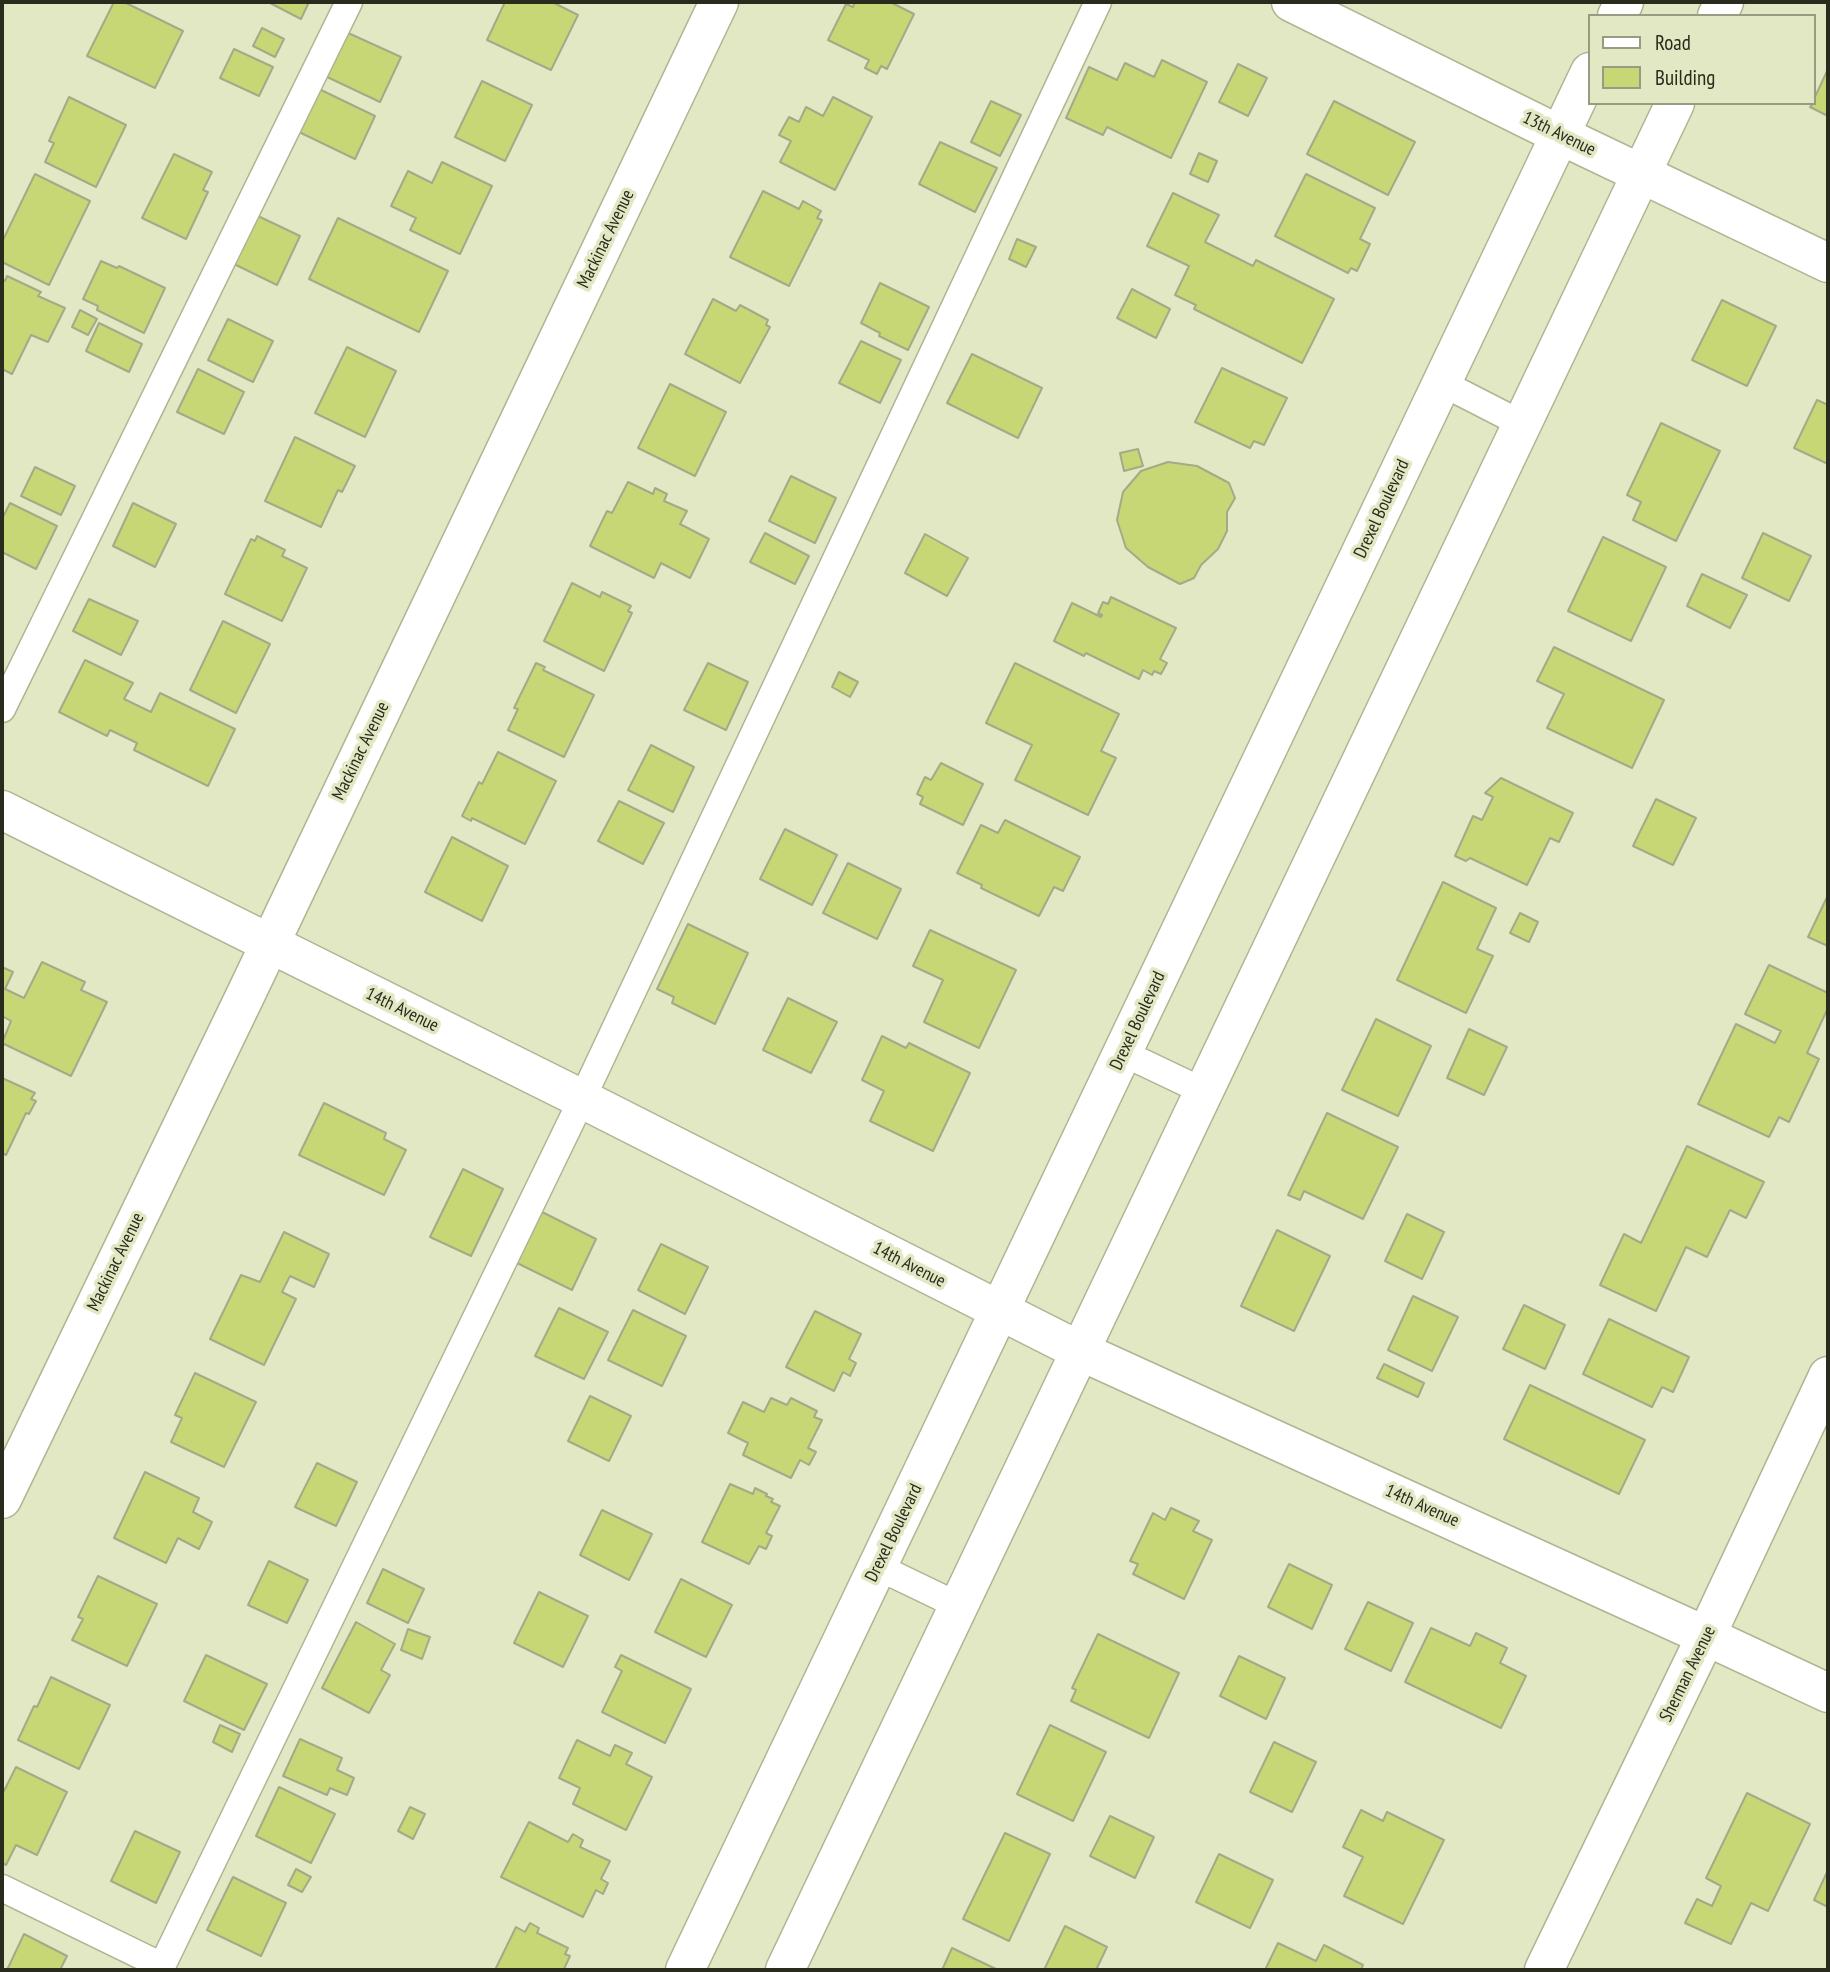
<!DOCTYPE html>
<style>
body{margin:0}
#map{position:relative;width:1830px;height:1972px;overflow:hidden;background:#e1e8c3;font-family:"PT Sans Narrow",sans-serif}
canvas{display:block}
.frame{position:absolute;inset:0;border:4px solid #292b1d;pointer-events:none}
.legend{position:absolute;left:1588px;top:14px;width:228px;height:91px;box-sizing:border-box;background:#e1e8c3;border:2px solid #979c81;margin:0;padding:9px 12px;list-style:none;font-size:21px;color:#292b1d}
.legend li{display:flex;align-items:center;gap:14px;height:35px}
.legend b{width:35px;border:2px solid #979c81}
</style>
<div id="map">
<canvas width="1830" height="1972"></canvas>
<div class="frame"></div>
<ul class="legend">
<li><b style="height:9px;background:#fff"></b>Road</li>
<li><b style="height:19px;background:#c8d775"></b>Building</li>
</ul>
</div>
<script>
const c = document.querySelector('canvas').getContext('2d');
c.lineJoin = 'round';
function fillPath(path, color) { c.fillStyle = color; c.fill(path, 'evenodd'); }
const toPath = rows => new Path2D(rows.map(r => 'M' + r).join(''));
function strokePath(path, color, width, dash) { c.strokeStyle = color; c.lineWidth = width; c.lineCap = dash ? 'butt' : 'round'; c.setLineDash(dash || []); c.stroke(path); }
function drawText(font, color, halo, rows, align = 'center') {
  c.font = font + ' "PT Sans Narrow",sans-serif'; c.lineWidth = 7; c.setLineDash([]); c.textBaseline = 'middle'; c.strokeStyle = halo; c.fillStyle = color; for (const [text, x, y, turn = 0] of rows) {
    c.save(); c.translate(x, y); c.rotate((+turn || 0) * Math.PI / 180); c.textAlign = isNaN(turn) ? turn : align; if (halo) c.strokeText(text, 0, 0); c.fillText(text, 0, 0); c.restore();
  }
}
const building = toPath([
 [114,2,124,2,183,31,155,88,87,56,114,2],
 [268,2,309,2,301,19,268,2],
 [505,2,552,2,578,15,551,70,487,40,505,2],
 [855,2,890,2,914,14,887,69,881,66,877,74,865,68,869,60,828,40,846,4,853,7,855,2],
 [262,28,284,39,275,57,253,46,262,28],
 [346,32,401,57,380,102,325,76,346,32],
 [234,49,273,67,259,96,220,78,234,49],
 [1162,60,1207,82,1171,158,1107,127,1103,135,1066,118,1089,67,1117,80,1125,63,1154,77,1162,60],
 [1238,64,1267,78,1248,116,1219,102,1238,64],
 [1828,69,1828,116,1810,107,1814,103,1814,99,1828,69],
 [482,81,532,105,505,161,455,137,482,81],
 [319,89,375,116,355,159,299,132,319,89],
 [69,97,126,125,96,187,45,162,54,143,49,141,69,97],
 [833,97,872,117,835,190,780,162,791,141,779,135,789,117,799,122,806,107,823,116,833,97],
 [991,101,1021,115,1000,156,971,142,991,101],
 [1334,101,1415,142,1388,195,1307,154,1334,101],
 [940,142,997,168,975,212,919,184,940,142],
 [1199,153,1217,161,1208,182,1190,174,1199,153],
 [174,154,212,172,203,190,208,192,186,239,142,218,174,154],
 [442,162,492,186,460,254,410,230,416,218,391,206,408,171,432,183,442,162],
 [35,174,90,201,49,285,2,262,2,242,35,174],
 [1306,174,1375,208,1360,239,1370,244,1357,271,1351,268,1348,273,1275,236,1306,174],
 [763,191,799,209,803,201,821,211,817,218,822,220,789,286,730,257,763,191],
 [1173,193,1219,215,1205,242,1253,266,1256,260,1334,299,1302,363,1194,309,1196,305,1175,295,1189,266,1147,246,1173,193],
 [258,216,300,236,277,285,234,264,258,216],
 [338,218,448,271,419,332,309,279,338,218],
 [1017,239,1036,247,1026,267,1009,259,1017,239],
 [101,261,117,268,119,266,165,288,144,333,97,310,98,306,83,299,101,261],
 [7,276,41,292,38,296,65,308,48,342,31,335,12,374,2,369,2,279,5,281,7,276],
 [880,283,929,307,908,350,879,336,880,333,861,323,880,283],
 [1132,289,1170,309,1156,338,1117,318,1132,289],
 [713,299,736,311,740,305,768,320,766,325,770,327,740,383,685,354,713,299],
 [1722,300,1776,326,1747,386,1692,360,1722,300],
 [80,310,97,319,88,335,72,327,80,310],
 [228,319,273,341,253,382,208,360,228,319],
 [99,323,142,344,129,372,86,351,99,323],
 [861,341,901,360,880,403,839,383,861,341],
 [347,347,396,371,365,437,315,413,347,347],
 [972,354,1042,388,1018,438,947,403,972,354],
 [1222,368,1287,398,1264,445,1254,441,1250,448,1195,422,1222,368],
 [198,369,244,392,224,434,177,412,198,369],
 [670,384,726,412,695,476,638,448,670,384],
 [1817,400,1828,405,1828,464,1794,448,1817,400],
 [1661,423,1720,451,1676,541,1633,520,1641,502,1627,495,1661,423],
 [295,437,355,466,342,492,338,490,321,527,265,501,295,437],
 [1138,449,1143,466,1124,471,1120,453,1138,449],
 [1168,462,1197,466,1229,483,1235,498,1227,512,1227,531,1218,549,1201,565,1194,578,1180,584,1148,567,1126,548,1117,520,1123,492,1141,471,1168,462],
 [35,467,75,486,61,515,21,496,35,467],
 [791,476,836,498,815,543,769,521,791,476],
 [628,482,653,494,655,488,667,494,664,501,687,511,680,524,709,539,690,578,661,563,654,578,590,546,607,511,612,513,628,482],
 [10,503,57,526,36,569,2,552,2,519,10,503],
 [133,503,176,524,155,567,113,546,133,503],
 [765,533,809,556,795,584,750,562,765,533],
 [1763,533,1811,556,1789,601,1742,578,1763,533],
 [925,534,968,558,947,596,905,573,925,534],
 [257,536,285,550,282,556,307,568,282,621,225,594,251,539,255,541,257,536],
 [1603,537,1666,567,1631,641,1568,611,1603,537],
 [1702,574,1747,595,1730,628,1687,606,1702,574],
 [572,583,600,597,602,592,631,606,628,611,632,613,604,671,544,641,572,583],
 [1111,597,1176,628,1160,659,1167,663,1161,674,1154,671,1152,675,1143,670,1139,679,1086,653,1084,656,1054,641,1072,603,1101,617,1102,615,1098,613,1103,602,1108,604,1111,597],
 [89,599,138,621,121,655,73,631,89,599],
 [223,621,270,644,236,713,190,690,223,621],
 [1554,647,1664,700,1632,768,1547,728,1564,694,1537,681,1554,647],
 [85,660,133,683,124,699,151,712,160,693,235,729,208,786,134,750,137,743,110,730,107,736,59,712,85,660],
 [536,663,545,667,543,670,594,695,564,757,508,730,518,709,514,708,536,663],
 [708,663,748,682,726,730,684,710,708,663],
 [1015,663,1119,714,1101,751,1116,758,1088,815,1015,780,1032,745,986,723,1015,663],
 [839,672,858,682,850,697,832,687,839,672],
 [651,745,694,767,673,812,628,790,651,745],
 [498,752,556,781,525,844,472,818,471,821,462,816,479,782,482,784,498,752],
 [941,763,983,784,963,825,920,804,923,797,917,794,925,777,931,780,941,763],
 [1501,778,1573,813,1559,842,1550,838,1527,885,1470,858,1466,861,1455,856,1473,816,1482,820,1493,797,1485,793,1501,778],
 [1656,799,1696,818,1673,865,1633,846,1656,799],
 [619,801,664,823,643,864,598,841,619,801],
 [1005,820,1080,857,1063,891,1054,887,1039,916,981,888,982,885,957,873,981,825,998,833,1005,820],
 [785,829,837,855,812,905,760,879,785,829],
 [452,837,508,866,482,921,425,892,452,837],
 [848,863,901,889,877,939,823,913,848,863],
 [1443,882,1496,908,1477,949,1493,956,1466,1013,1397,980,1443,882],
 [1828,895,1828,946,1808,937,1828,895],
 [1520,913,1538,922,1529,942,1510,933,1520,913],
 [688,924,748,953,715,1024,672,1003,674,997,657,989,688,924],
 [930,930,1016,970,979,1048,924,1022,943,980,913,966,930,930],
 [42,962,85,982,81,990,107,1002,71,1076,2,1043,11,1021,2,1016,2,967,13,972,5,989,24,998,42,962],
 [1769,965,1828,993,1828,1008,1807,1053,1819,1059,1789,1122,1779,1117,1769,1137,1698,1104,1736,1024,1775,1043,1781,1031,1745,1014,1769,965],
 [788,998,837,1022,811,1073,763,1050,788,998],
 [1376,1019,1431,1046,1398,1116,1342,1090,1376,1019],
 [1469,1029,1507,1047,1484,1095,1447,1078,1469,1029],
 [882,1036,906,1048,909,1043,970,1073,933,1151,870,1121,884,1091,862,1080,882,1036],
 [2,1078,35,1093,31,1099,36,1101,29,1114,26,1113,6,1155,2,1153,2,1078],
 [324,1103,386,1133,384,1139,406,1150,384,1195,299,1155,324,1103],
 [1327,1113,1398,1147,1363,1219,1304,1191,1300,1200,1288,1195,1327,1113],
 [1687,1146,1764,1182,1746,1218,1730,1210,1707,1257,1686,1247,1656,1311,1600,1285,1624,1234,1641,1243,1687,1146],
 [463,1169,503,1189,471,1256,430,1237,463,1169],
 [542,1212,596,1239,572,1290,517,1263,542,1212],
 [1407,1214,1444,1232,1422,1279,1385,1261,1407,1214],
 [1277,1230,1330,1256,1294,1331,1241,1306,1277,1230],
 [284,1232,329,1254,314,1287,290,1276,282,1292,296,1299,264,1365,210,1339,241,1275,260,1282,284,1232],
 [661,1244,708,1267,685,1314,638,1290,661,1244],
 [1413,1296,1458,1317,1432,1371,1388,1350,1413,1296],
 [1524,1305,1565,1325,1545,1369,1503,1349,1524,1305],
 [559,1308,608,1332,584,1379,535,1356,559,1308],
 [633,1310,686,1336,662,1386,608,1360,633,1310],
 [815,1311,861,1334,849,1359,856,1363,850,1376,843,1372,834,1391,786,1367,815,1311],
 [1609,1319,1689,1357,1673,1392,1662,1387,1652,1407,1583,1374,1609,1319],
 [1384,1364,1424,1383,1418,1397,1377,1378,1384,1364],
 [195,1373,256,1402,224,1467,171,1442,182,1418,175,1415,195,1373],
 [1530,1385,1645,1440,1619,1494,1504,1439,1530,1385],
 [590,1396,631,1416,609,1461,568,1441,590,1396],
 [771,1398,787,1405,791,1398,817,1411,814,1417,822,1420,808,1448,816,1452,809,1465,800,1460,791,1478,743,1455,748,1443,728,1433,743,1402,764,1412,771,1398],
 [317,1463,357,1482,336,1526,295,1507,317,1463],
 [145,1472,199,1498,193,1512,212,1522,199,1549,178,1538,166,1563,114,1538,145,1472],
 [730,1484,753,1494,755,1488,767,1494,766,1496,773,1499,771,1502,780,1506,766,1533,772,1536,766,1549,759,1546,749,1564,702,1542,730,1484],
 [1171,1508,1199,1521,1193,1531,1212,1540,1184,1599,1133,1574,1138,1564,1130,1561,1153,1513,1165,1520,1171,1508],
 [602,1510,652,1534,629,1580,580,1555,602,1510],
 [269,1561,308,1580,287,1623,248,1605,269,1561],
 [1289,1564,1332,1585,1312,1629,1268,1607,1289,1564],
 [383,1569,424,1589,408,1623,367,1603,383,1569],
 [98,1576,157,1604,127,1666,72,1640,83,1619,78,1617,98,1576],
 [681,1579,732,1605,706,1657,655,1632,681,1579],
 [539,1592,588,1616,563,1667,514,1643,539,1592],
 [1368,1602,1413,1623,1391,1671,1345,1649,1368,1602],
 [356,1622,395,1644,381,1670,390,1675,369,1713,322,1688,356,1622],
 [1431,1628,1470,1646,1476,1633,1507,1648,1500,1663,1526,1676,1501,1728,1405,1682,1431,1628],
 [408,1629,430,1637,422,1659,401,1650,408,1629],
 [1098,1634,1179,1673,1149,1738,1071,1701,1076,1690,1072,1688,1098,1634],
 [206,1655,267,1684,244,1730,184,1701,206,1655],
 [621,1655,691,1689,665,1743,602,1712,622,1671,615,1667,621,1655],
 [1239,1656,1285,1678,1266,1719,1220,1696,1239,1656],
 [51,1677,110,1705,79,1769,18,1740,34,1706,37,1707,51,1677],
 [220,1725,240,1734,232,1752,213,1742,220,1725],
 [1050,1725,1106,1752,1073,1821,1017,1794,1050,1725],
 [300,1739,342,1758,337,1770,354,1778,347,1795,330,1788,327,1795,283,1776,300,1739],
 [577,1740,610,1756,615,1745,632,1753,626,1764,652,1777,626,1830,573,1804,580,1788,559,1778,577,1740],
 [1274,1742,1316,1762,1292,1812,1250,1792,1274,1742],
 [16,1767,67,1792,37,1855,16,1845,6,1865,2,1863,2,1790,4,1791,16,1767],
 [279,1787,335,1814,311,1863,256,1836,279,1787],
 [1747,1793,1810,1824,1768,1911,1751,1903,1731,1944,1685,1923,1697,1899,1712,1906,1721,1886,1706,1878,1747,1793],
 [410,1807,425,1814,413,1839,398,1831,410,1807],
 [1361,1810,1383,1821,1387,1812,1444,1840,1403,1924,1344,1896,1363,1857,1343,1847,1361,1810],
 [1110,1816,1154,1837,1135,1878,1090,1856,1110,1816],
 [529,1822,568,1842,573,1834,583,1840,580,1847,610,1861,601,1879,608,1883,603,1894,596,1890,583,1917,501,1877,529,1822],
 [135,1831,180,1852,156,1903,111,1881,135,1831],
 [1005,1833,1050,1854,1009,1941,963,1919,1005,1833],
 [1219,1854,1273,1880,1250,1928,1196,1902,1219,1854],
 [296,1869,311,1877,302,1892,288,1885,296,1869],
 [1828,1870,1828,1907,1814,1900,1828,1870],
 [233,1877,286,1903,261,1956,207,1930,233,1877],
 [530,1923,539,1928,537,1933,568,1948,565,1954,570,1956,564,1969,567,1970,495,1970,516,1927,525,1932,530,1923],
 [1065,1926,1107,1947,1096,1970,1044,1970,1065,1926],
 [24,1934,67,1956,60,1970,7,1970,24,1934],
 [1278,1943,1316,1961,1324,1945,1363,1965,1361,1970,1265,1970,1278,1943],
 [952,1948,998,1970,942,1970,952,1948]
]);
const lane = toPath([
 [1442,383,1522,424],
 [2,709,349,2],
 [1123,1053,1205,1092],
 [878,1567,959,1606],
 [2,1888,162,1966,582,1099,1098,2]
]);
const street = toPath([
 [1291,2,1560,135,1828,263],
 [2,810,582,1099,1080,1351,1706,1636,1828,1693],
 [2,1499,245,996,719,2],
 [1544,1970,1706,1636,1828,1376]
]);
const secondary = toPath([
 [1617,16,1624,2],
 [1717,16,1724,2],
 [685,1970,1590,72],
 [785,1970,1675,103]
]);
const streetNames = [
 ["13th Avenue",1559,134,26],
 ["Mackinac Avenue",606,239,-64],
 ["Drexel Boulevard",1382,509,-65],
 ["Mackinac Avenue",361,751,-64],
 ["14th Avenue",402,1010,26],
 ["Drexel Boulevard",1138,1021,-65],
 ["Mackinac Avenue",116,1262,-64],
 ["14th Avenue",909,1265,27],
 ["14th Avenue",1422,1506,24],
 ["Drexel Boulevard",894,1533,-64],
 ["Sherman Avenue",1688,1674,-64]
];
fillPath(building, '#c8d775');
strokePath(building, '#a4aa87', 2);
strokePath(lane, '#aeb592', 29);
strokePath(street, '#aeb592', 41);
strokePath(secondary, '#aeb592', 41);
strokePath(lane, '#fff', 26);
strokePath(street, '#fff', 38);
strokePath(secondary, '#fff', 38);
drawText('18px', '#292b1d', '#e1e8c3', streetNames);
</script>
